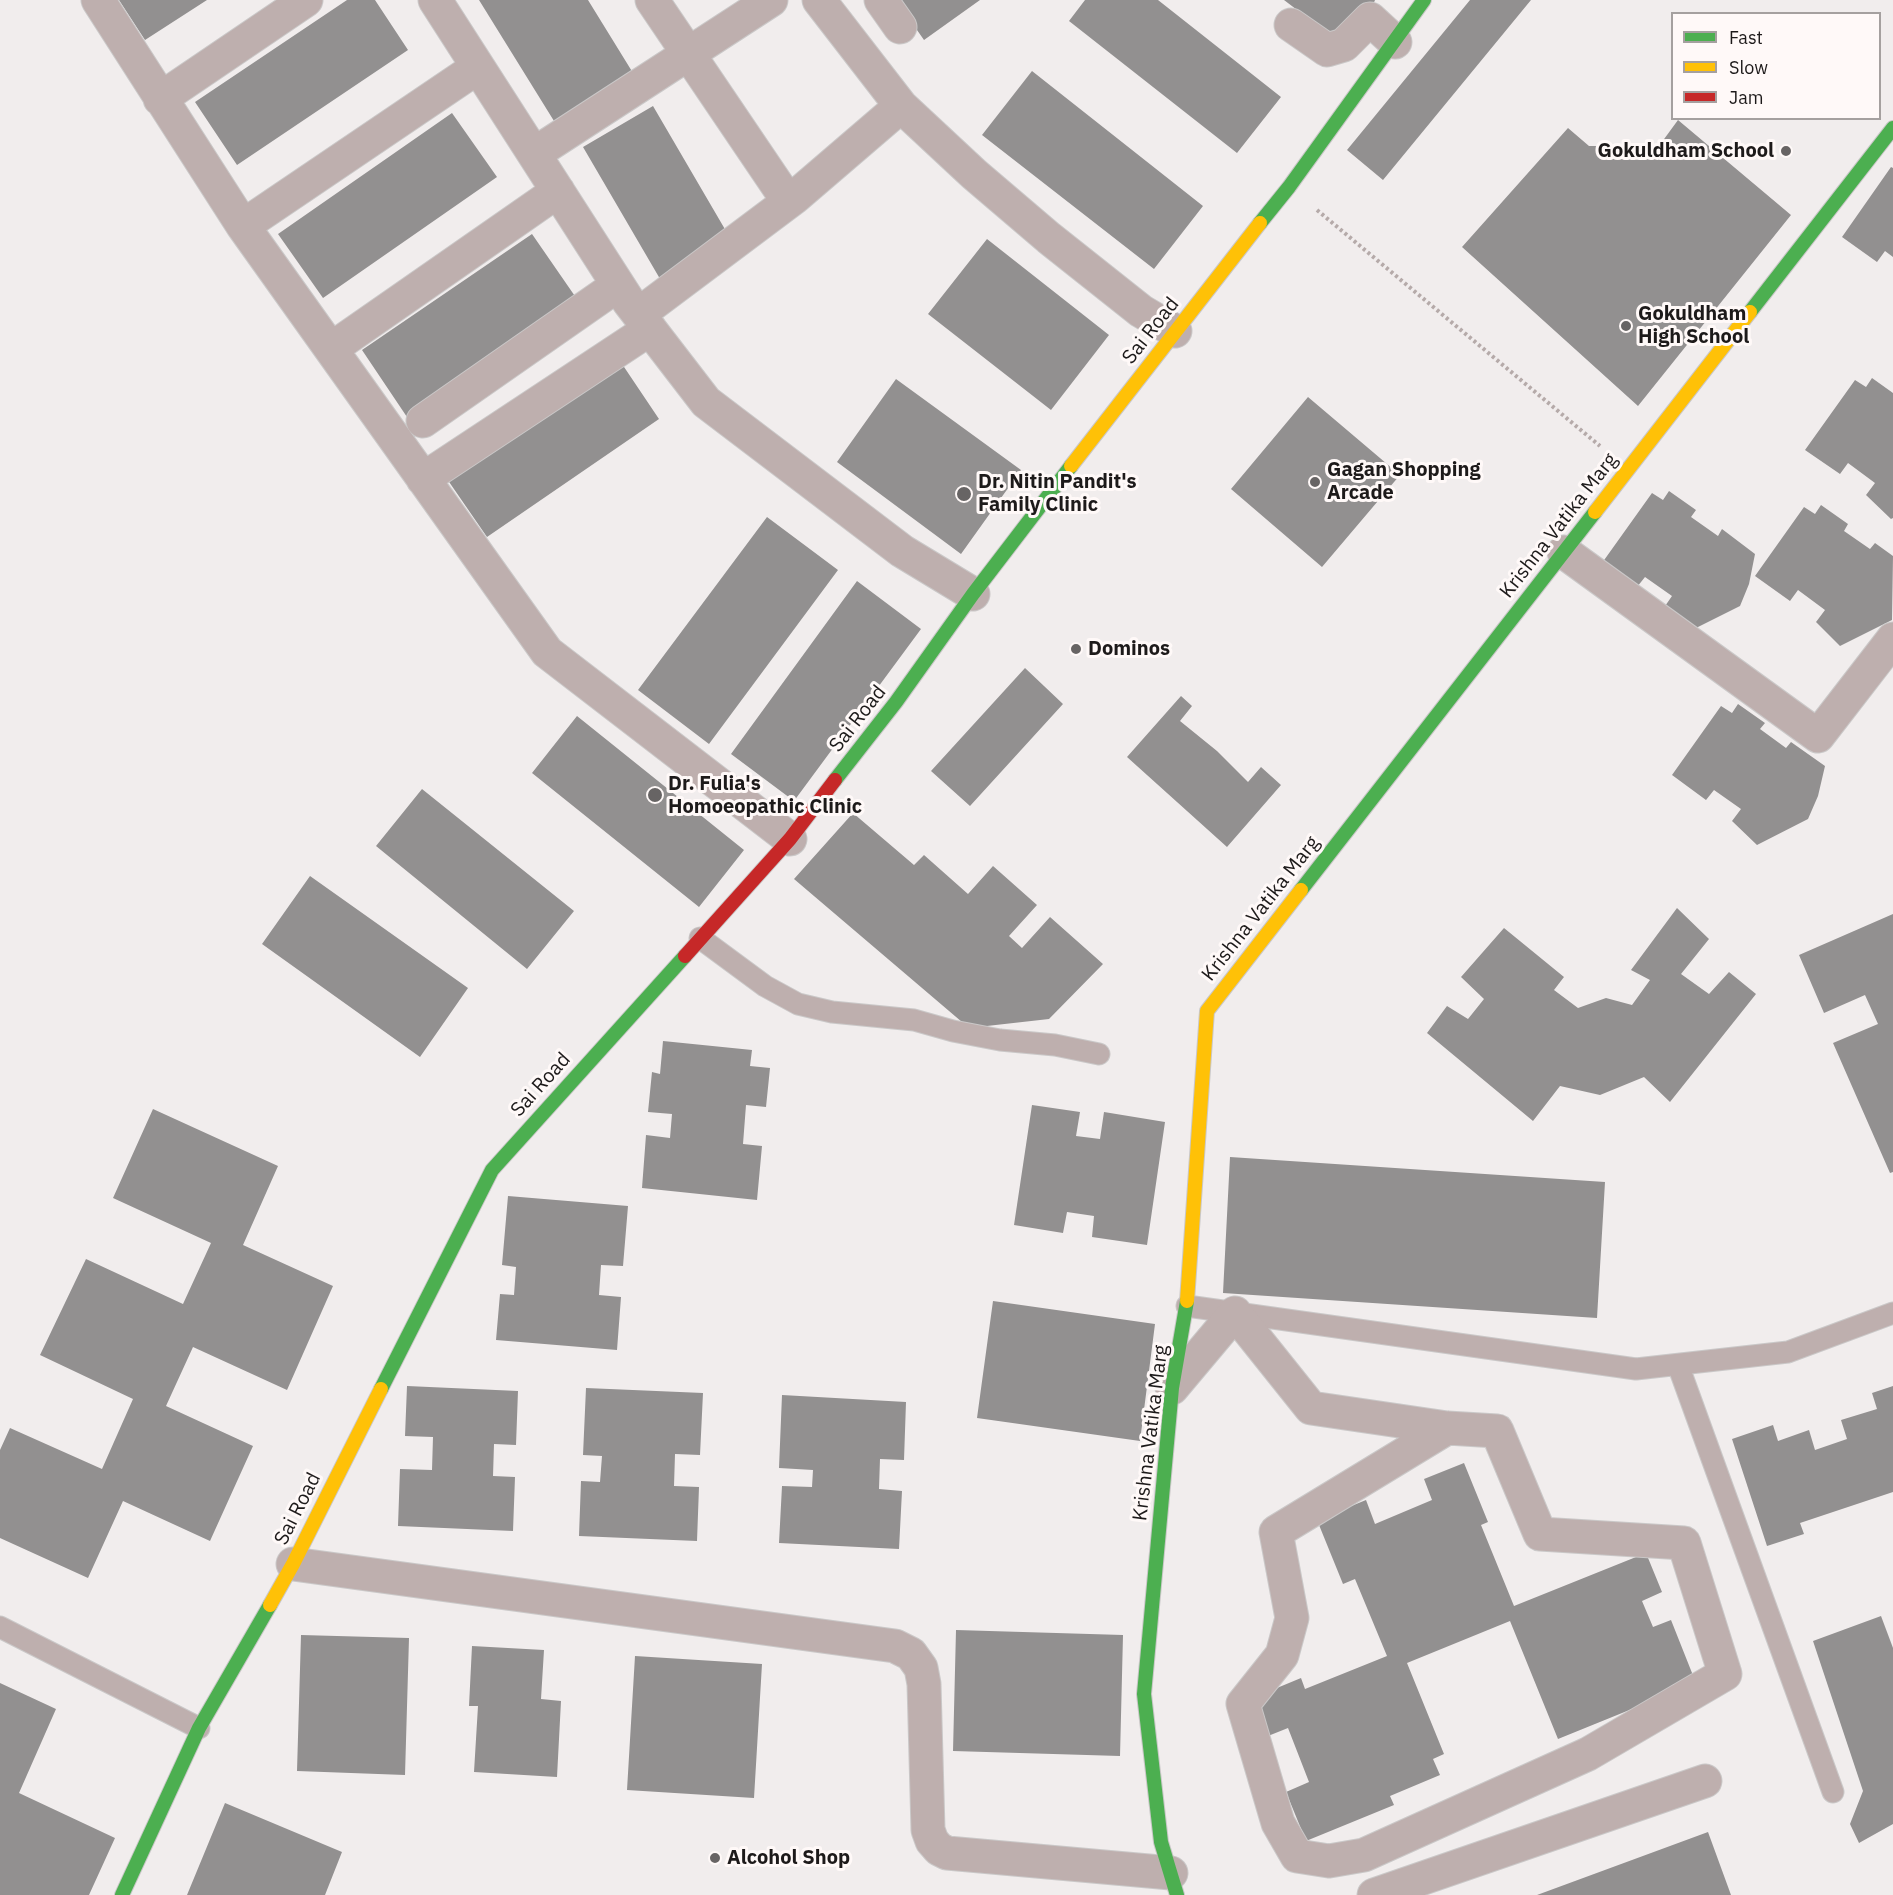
<!DOCTYPE html>
<style>
body{margin:0}
#map{position:relative;width:1893px;height:1895px;overflow:hidden;background:#f1eded;font-family:"IBM Plex Sans",sans-serif}
canvas{display:block}
.legend{position:absolute;left:1671px;top:12px;width:210px;height:108px;box-sizing:border-box;background:#fff9f8;border:2px solid #a5a09f;margin:0;padding:8px 10px;list-style:none;font-size:18px;color:#1d1a1a}
.legend li{display:flex;align-items:center;gap:12px;height:30px}
.legend b{width:30px;border:2px solid #a5a09f}
</style>
<div id="map">
<canvas width="1893" height="1895"></canvas>
<ul class="legend">
<li><b style="height:8px;background:#4caf50"></b>Fast</li>
<li><b style="height:8px;background:#ffc107"></b>Slow</li>
<li><b style="height:8px;background:#c62828"></b>Jam</li>
</ul>
</div>
<script>
const c = document.querySelector('canvas').getContext('2d');
c.lineJoin = 'round';
function fillPath(path, color) { c.fillStyle = color; c.fill(path, 'evenodd'); }
const toPath = rows => new Path2D(rows.map(r => 'M' + r).join(''));
function strokePath(path, color, width, dash) { c.strokeStyle = color; c.lineWidth = width; c.lineCap = dash ? 'butt' : 'round'; c.setLineDash(dash || []); c.stroke(path); }
function drawText(font, color, halo, rows, align = 'center') {
  c.font = font + ' "IBM Plex Sans",sans-serif'; c.lineWidth = 6; c.setLineDash([]); c.textBaseline = 'middle'; c.strokeStyle = halo; c.fillStyle = color; for (const [text, x, y, turn = 0] of rows) {
    c.save(); c.translate(x, y); c.rotate((+turn || 0) * Math.PI / 180); c.textAlign = isNaN(turn) ? turn : align; if (halo) c.strokeText(text, 0, 0); c.fillText(text, 0, 0); c.restore();
  }
}
const building = toPath([
 [119,0,207,0,145,40],
 [347,0,375,0,408,50,237,165,195,102],
 [479,0,588,0,633,73,554,121],
 [896,0,980,0,924,40],
 [1085,0,1158,0,1281,97,1237,153,1069,21],
 [1284,0,1375,0,1372,7,1334,38],
 [1470,0,1531,0,1383,180,1347,150],
 [1032,71,1203,206,1154,269,982,135],
 [653,106,733,243,663,284,583,147],
 [452,113,497,177,323,298,278,234],
 [1678,120,1791,215,1638,406,1462,247,1568,128,1589,146,1659,146],
 [1891,167,1893,168,1893,257,1885,251,1877,262,1842,237],
 [532,234,579,302,409,420,362,350],
 [987,239,1109,335,1051,410,928,314],
 [618,358,659,419,487,537,445,476],
 [1872,378,1893,393,1893,518,1891,519,1866,495,1875,483,1848,463,1840,474,1805,450,1855,380,1866,387],
 [896,379,1021,470,961,554,837,462],
 [1308,397,1400,475,1322,567,1231,489],
 [1669,491,1696,510,1691,517,1718,536,1722,529,1755,554,1749,584,1740,606,1688,632,1663,609,1672,596,1645,577,1637,587,1602,563,1652,493,1663,500],
 [1821,505,1848,524,1844,531,1870,549,1875,543,1893,556,1892,620,1840,646,1816,622,1825,610,1798,590,1790,601,1755,576,1804,507,1815,514],
 [767,517,838,570,709,744,638,690],
 [857,581,921,629,794,801,731,754],
 [1025,668,1063,704,970,806,931,771],
 [1181,696,1192,706,1180,721,1217,751,1248,782,1261,767,1281,785,1227,847,1127,757],
 [1738,704,1765,723,1760,729,1786,748,1791,742,1825,766,1818,796,1808,819,1757,845,1732,821,1741,809,1714,790,1706,800,1672,775,1721,706,1732,713],
 [577,716,744,850,699,907,532,773],
 [422,789,574,911,527,969,376,846],
 [853,813,914,865,924,855,968,894,993,866,1037,905,1009,936,1022,948,1050,917,1103,964,1049,1019,969,1028,794,879],
 [310,876,468,988,420,1057,262,944],
 [1677,908,1709,939,1681,974,1709,994,1729,972,1756,994,1670,1102,1644,1077,1600,1095,1560,1086,1533,1121,1427,1033,1447,1006,1468,1019,1484,999,1461,977,1504,928,1564,977,1554,990,1578,1008,1606,998,1632,1005,1650,980,1631,970],
 [1893,914,1893,1172,1890,1173,1833,1043,1878,1024,1865,995,1824,1013,1799,955],
 [663,1041,752,1050,750,1066,770,1068,766,1107,746,1105,743,1144,762,1146,757,1200,642,1188,646,1135,670,1138,672,1114,648,1112,652,1072,660,1074],
 [1032,1105,1080,1112,1076,1136,1100,1139,1104,1112,1165,1122,1147,1245,1092,1237,1094,1216,1067,1212,1063,1233,1014,1225],
 [153,1109,278,1166,243,1245,333,1286,287,1390,193,1347,166,1406,253,1446,210,1541,123,1501,88,1578,0,1538,0,1450,10,1428,102,1469,133,1399,40,1355,86,1259,183,1304,211,1243,113,1198],
 [1230,1157,1605,1182,1597,1318,1223,1293],
 [508,1196,628,1206,623,1266,601,1265,599,1295,621,1297,617,1350,496,1340,500,1294,514,1295,516,1267,502,1265],
 [993,1301,1155,1324,1140,1441,977,1418],
 [407,1386,518,1391,516,1445,494,1444,493,1476,515,1477,513,1531,398,1526,400,1469,432,1470,433,1437,405,1436],
 [1893,1386,1893,1492,1800,1523,1804,1534,1767,1546,1732,1439,1773,1425,1778,1441,1809,1430,1815,1450,1847,1439,1841,1420,1877,1409,1872,1393],
 [586,1388,703,1393,700,1455,675,1454,674,1486,699,1487,697,1541,579,1536,581,1481,600,1482,602,1456,583,1455],
 [782,1395,906,1402,904,1460,880,1459,879,1489,902,1491,899,1549,779,1543,782,1486,812,1487,813,1470,779,1468],
 [1464,1463,1488,1522,1481,1525,1514,1606,1646,1553,1662,1592,1642,1601,1653,1627,1671,1620,1696,1683,1558,1739,1510,1621,1407,1663,1444,1754,1433,1759,1440,1775,1390,1796,1394,1805,1306,1841,1286,1792,1309,1782,1288,1728,1263,1738,1248,1700,1301,1678,1305,1689,1387,1656,1355,1579,1343,1584,1317,1520,1366,1500,1375,1524,1432,1500,1424,1479],
 [1881,1616,1893,1648,1893,1824,1859,1843,1850,1824,1863,1791,1813,1641],
 [956,1630,1123,1635,1120,1756,953,1751],
 [301,1635,409,1638,405,1775,297,1771],
 [472,1646,544,1650,541,1699,561,1701,557,1777,474,1772,478,1706,469,1706],
 [635,1656,762,1664,754,1798,627,1790],
 [0,1683,56,1709,19,1793,115,1838,89,1895,0,1895],
 [225,1803,342,1852,325,1895,187,1895],
 [1708,1832,1731,1895,1537,1895]
]);
const path = toPath([
 [1317,210,1600,446]
]);
const lane = toPath([
 [700,938,765,986,798,1004,832,1012,914,1020,953,1031,1000,1040,1055,1045,1099,1054],
 [1187,1306,1636,1369,1788,1352,1893,1313],
 [1678,1365,1833,1792],
 [0,1627,199,1728]
]);
const street = toPath([
 [98,0,243,226,547,652,790,839],
 [435,0,629,302,706,402,902,551,973,594],
 [652,0,788,201],
 [819,0,901,106,974,174,1049,238,1141,311,1175,331],
 [881,0,900,27],
 [1291,25,1327,50,1344,45,1370,19,1395,42],
 [160,99,306,0],
 [534,154,771,0],
 [243,226,478,67],
 [639,314,795,197,901,106],
 [331,349,558,191],
 [423,421,618,285],
 [423,479,650,329],
 [1564,552,1818,736,1893,639],
 [1172,1388,1235,1313,1311,1408,1447,1428,1497,1431,1540,1534,1684,1543,1725,1674,1588,1754,1364,1855,1329,1861,1297,1856,1278,1823,1243,1704,1282,1655,1292,1618,1276,1532,1447,1428],
 [293,1564,895,1646,911,1654,921,1668,924,1684,928,1830,932,1841,939,1849,947,1853,1171,1873],
 [1374,1895,1705,1781]
]);
const fast = toPath([
 [1260,223,1289,187,1424,0],
 [1750,312,1893,128],
 [835,780,896,702,973,594,1071,466],
 [1301,890,1595,512],
 [381,1389,492,1170,685,956],
 [122,1895,199,1728,270,1605],
 [1177,1895,1161,1842,1144,1694,1172,1388,1187,1301]
]);
const slow = toPath([
 [1071,466,1260,223],
 [1595,512,1750,312],
 [1187,1301,1207,1011,1301,890],
 [270,1605,293,1564,381,1389]
]);
const jam = toPath([
 [685,956,790,839,835,780]
]);
const markers = [
 [1786,151,6,"#676464"],
 [1626,326,6,"#676464"],
 [1315,482,6,"#676464"],
 [964,494,8,"#676464"],
 [1076,649,6,"#676464"],
 [655,795,8,"#676464"],
 [715,1858,6,"#676464"]
];
const poiNames = [
 ["Gokuldham School",1774,151,"right"],
 ["Gokuldham",1638,314],
 ["High School",1638,337],
 ["Gagan Shopping",1327,470],
 ["Arcade",1327,493],
 ["Dr. Nitin Pandit's",978,482],
 ["Family Clinic",978,505],
 ["Dominos",1088,649],
 ["Dr. Fulia's",668,784],
 ["Homoeopathic Clinic",668,807],
 ["Alcohol Shop",727,1858]
];
const streetNames = [
 ["Sai Road",1151,331,-52],
 ["Krishna Vatika Marg",1559,526,-52],
 ["Sai Road",858,719,-52],
 ["Krishna Vatika Marg",1261,909,-52],
 ["Sai Road",541,1085,-48],
 ["Krishna Vatika Marg",1151,1433,-83],
 ["Sai Road",298,1509,-63]
];
fillPath(building, '#929090');
strokePath(lane, '#cac8c8', 23);
strokePath(street, '#cac8c8', 35);
strokePath(fast, '#cac8c8', 16);
strokePath(slow, '#cac8c8', 16);
strokePath(jam, '#cac8c8', 16);
strokePath(path, '#b5aaa9', 4, [3, 3]);
strokePath(lane, '#beafae', 21);
strokePath(street, '#beafae', 33);
strokePath(fast, '#4caf50', 14);
strokePath(slow, '#ffc107', 14);
strokePath(jam, '#c62828', 14);
for (const [x, y, r, color] of markers) { const dot = new Path2D(); dot.arc(x, y, r, 0, 2 * Math.PI); c.fillStyle = color; c.fill(dot); strokePath(dot, '#fff9f8', 2); }
drawText('bold 20px', '#1d1a1a', '#fff9f8', poiNames, 'left');
drawText('20px', '#1d1a1a', '#fff9f8', streetNames);
</script>
